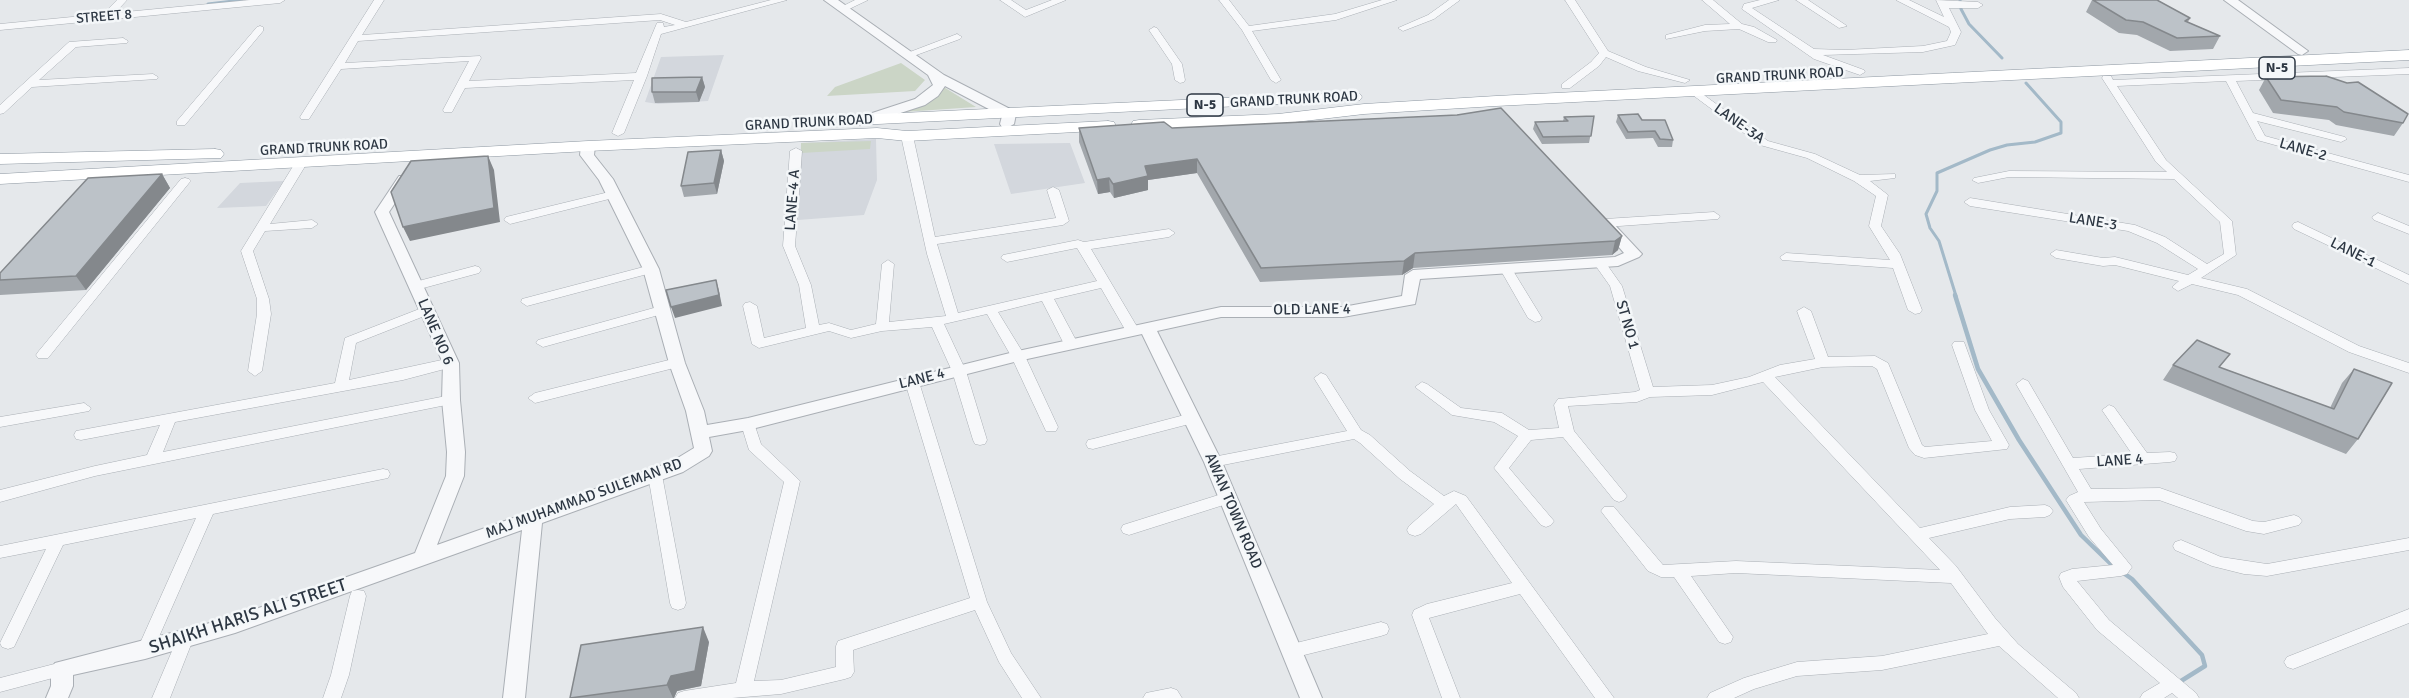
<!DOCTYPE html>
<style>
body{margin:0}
canvas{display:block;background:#e5e8eb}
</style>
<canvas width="2409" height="698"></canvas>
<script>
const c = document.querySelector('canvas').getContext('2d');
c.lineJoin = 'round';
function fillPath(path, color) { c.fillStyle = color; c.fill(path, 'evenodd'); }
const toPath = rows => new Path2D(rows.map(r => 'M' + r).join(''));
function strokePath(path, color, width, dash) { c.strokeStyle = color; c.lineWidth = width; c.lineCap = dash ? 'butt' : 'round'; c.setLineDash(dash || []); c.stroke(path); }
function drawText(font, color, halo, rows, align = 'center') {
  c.font = font + ' Signika,sans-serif'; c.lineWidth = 5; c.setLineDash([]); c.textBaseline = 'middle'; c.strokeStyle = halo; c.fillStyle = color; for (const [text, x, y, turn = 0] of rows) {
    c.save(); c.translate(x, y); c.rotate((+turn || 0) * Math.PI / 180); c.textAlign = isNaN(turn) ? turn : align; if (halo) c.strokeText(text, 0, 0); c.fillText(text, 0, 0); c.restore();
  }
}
const built = toPath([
 [724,55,708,101,658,104,645,102,661,57],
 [876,139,877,180,864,215,798,220,801,143],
 [1070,143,1085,183,1011,194,994,144],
 [284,181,266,206,217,208,240,183]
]);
const green = toPath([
 [901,63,925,80,915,91,827,96,835,87],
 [942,86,976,107,903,112],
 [871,141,870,149,801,153,801,143]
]);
const streamFar1 = toPath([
 [1960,0,1961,9,1969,24,2002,58],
 [208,4,242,0],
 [1956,296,1939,241,1930,228,1926,214,1937,191,1937,173,1990,150,2007,145,2035,142,2061,133,2061,122,2026,83]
]);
const stream = toPath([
 [1955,295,1978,369,2019,440,2081,535,2115,568],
 [2122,572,2132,579,2202,655,2205,666,2181,681]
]);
const minor = toPath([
 [117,0,127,0,115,13,250,0,285,0,280,3,0,30,0,24,103,14,117,0],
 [374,0,384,0,362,35,661,14,686,22,771,0,787,0,661,34,647,76,624,133,618,136,612,133,634,80,465,88,452,112,444,112,443,110,469,61,341,69,309,119,301,119,300,117,374,0],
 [660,20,675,25,664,27,663,23,657,23,636,73,469,81,481,58,480,56,345,63,358,41,660,20],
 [855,0,868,0,845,11,837,9,855,0],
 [1000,0,1011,0,1026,10,1052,0,1066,0,1025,17,1000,0],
 [1219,0,1229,0,1249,26,1335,14,1382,0,1397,0,1336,20,1252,31,1281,80,1276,83,1271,80,1242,30,1219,0],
 [1449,0,1460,0,1434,19,1403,31,1398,28,1428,15,1449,0],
 [1565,0,1575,0,1608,51,1646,67,1690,80,1685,83,1638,71,1606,57,1599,66,1570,88,1562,88,1562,84,1591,62,1599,53,1565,0],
 [1702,0,1713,0,1742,24,1754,27,1777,40,1776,42,1768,42,1739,29,1705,31,1666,39,1666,35,1705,25,1730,24,1702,0],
 [1760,0,1779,0,1752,8,1814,49,1845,50,1923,46,1947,41,1951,32,1949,27,1896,0,1909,0,1944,17,1936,0,1978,2,1983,5,1978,8,1949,8,1961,32,1955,45,1923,52,1823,55,1864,70,1865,72,1860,75,1814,59,1742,9,1744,4,1760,0],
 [1796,0,1808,0,1847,26,1839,28,1796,0],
 [260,26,263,27,263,31,185,125,177,125,177,121,257,27,260,26],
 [1154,27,1157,28,1182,64,1185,80,1184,82,1180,83,1175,80,1172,64,1149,30,1154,27],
 [957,34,962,37,960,39,911,57,907,58,902,55,957,34],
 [123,38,128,41,127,43,76,47,39,80,153,74,158,77,157,79,32,87,4,113,0,114,0,105,69,42,123,38],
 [2409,68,2409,74,2236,81,2253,113,2345,137,2347,139,2341,142,2257,121,2265,136,2409,175,2409,182,2257,140,2226,81,2117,86,2166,160,2232,221,2236,255,2201,278,2247,289,2359,346,2409,363,2409,373,2349,352,2238,295,2192,284,2178,291,2172,287,2179,281,2115,265,2103,266,2056,258,2050,254,2056,250,2103,258,2115,257,2188,275,2198,269,2157,243,2128,231,1970,206,1964,202,1970,198,2135,225,2165,237,2207,264,2224,254,2220,222,2174,179,2009,177,1978,183,1972,180,1974,178,2009,171,2167,172,2156,162,2102,78,2103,76,2111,76,2113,80,2409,68],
 [1694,88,1768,141,1815,154,1860,175,1895,174,1895,178,1870,181,1888,195,1881,226,1900,254,1922,310,1920,313,1915,314,1908,310,1893,268,1782,260,1780,257,1786,253,1890,260,1869,226,1876,196,1854,181,1807,158,1760,145,1690,93,1690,89,1694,88],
 [907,133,913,136,935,237,1056,218,1047,190,1053,187,1059,190,1069,221,1063,225,937,244,958,313,1097,281,1077,248,1007,262,1001,258,1003,255,1078,240,1084,242,1169,229,1175,233,1169,237,1091,249,1139,330,1137,333,1127,333,1101,288,1054,299,1078,344,1071,348,1064,344,1042,301,998,312,1025,356,1058,427,1056,431,1046,431,1011,356,987,314,944,324,966,371,987,440,985,444,980,445,975,444,973,440,952,371,932,327,882,331,851,338,829,331,759,348,752,344,743,306,745,303,750,302,757,306,764,338,806,328,799,285,783,246,790,151,796,148,802,151,795,246,811,285,819,325,829,323,851,330,876,324,882,264,888,260,894,264,889,322,946,316,927,254,901,136,907,133],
 [301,160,307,163,270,224,312,220,318,224,312,228,265,231,253,251,269,299,271,314,262,371,255,376,248,371,257,314,257,299,241,251,295,163,301,160],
 [185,178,189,179,191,181,189,183,48,358,38,358,36,355,38,352,181,179,185,178],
 [613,191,617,193,619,195,617,197,510,224,504,220,506,217,613,191],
 [1714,212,1720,216,1718,219,1605,227,1599,223,1605,219,1714,212],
 [2378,213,2409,226,2409,234,2374,220,2372,217,2378,213],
 [2298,222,2409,275,2409,284,2294,229,2292,226,2294,223,2298,222],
 [1599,258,1603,259,1622,286,1653,387,1712,385,1749,377,1780,365,1815,359,1797,311,1804,307,1811,311,1828,357,1875,356,1888,363,1922,445,1925,447,1992,441,1975,410,1952,345,1954,342,1964,342,1989,410,2009,445,2007,449,1924,458,1915,455,1909,448,1877,369,1872,366,1823,367,1775,377,1920,528,2010,507,2045,505,2050,507,2053,511,2050,515,2045,517,2010,519,1929,538,1956,566,1995,618,2018,644,2076,693,2079,698,2058,698,1999,646,1882,670,1797,676,1754,689,1734,698,1707,698,1710,693,1744,678,1797,662,1882,656,1988,634,1951,583,1736,573,1691,576,1733,637,1731,642,1725,644,1719,642,1674,577,1661,577,1648,571,1604,515,1601,511,1604,507,1614,507,1663,565,1736,561,1940,570,1763,382,1712,395,1650,397,1637,402,1568,406,1574,431,1627,496,1624,500,1619,502,1614,500,1563,437,1531,440,1509,468,1554,521,1551,525,1546,527,1541,525,1494,468,1518,436,1494,422,1452,415,1415,387,1422,382,1427,384,1461,408,1502,413,1529,430,1559,428,1554,405,1558,399,1635,392,1640,390,1610,286,1593,262,1599,258],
 [651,265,655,266,657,269,655,272,527,306,521,302,522,299,651,265],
 [1506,265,1512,269,1542,318,1540,321,1535,322,1528,318,1500,269,1506,265],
 [475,266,479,267,481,270,479,273,416,290,410,286,411,283,475,266],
 [427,306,432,307,434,310,432,313,356,343,349,380,451,358,458,363,456,366,403,380,175,422,163,452,451,395,458,400,456,403,95,476,0,502,0,490,95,466,147,455,160,425,81,440,76,439,74,435,76,431,335,383,345,338,427,306],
 [661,306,666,307,668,310,666,313,543,347,536,343,538,340,661,306],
 [677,358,684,363,682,366,535,403,528,398,535,393,677,358],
 [1321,373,1326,375,1361,430,1370,435,1410,471,1444,496,1454,491,1466,496,1614,698,1595,698,1520,594,1429,618,1460,698,1442,698,1412,615,1414,610,1427,604,1512,583,1456,504,1421,534,1415,536,1409,534,1407,530,1409,526,1434,504,1400,479,1360,443,1354,439,1213,467,1208,466,1206,462,1208,458,1213,457,1347,431,1314,378,1321,373],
 [912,377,919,382,987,602,1011,653,1041,698,1022,698,999,662,975,610,853,650,854,672,851,677,845,679,781,694,732,698,675,698,678,693,684,691,736,683,784,482,749,450,741,424,743,420,753,420,761,444,800,481,754,681,781,680,836,667,836,646,838,641,970,598,905,382,912,377],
 [2023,379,2028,381,2073,458,2132,454,2102,410,2109,405,2114,407,2147,453,2170,452,2175,453,2177,457,2175,461,2170,462,2079,469,2091,489,2160,488,2253,521,2264,522,2294,515,2299,517,2302,521,2299,525,2264,534,2246,531,2159,500,2084,502,2101,529,2132,567,2127,574,2121,576,2077,581,2109,620,2196,693,2199,698,2178,698,2172,693,2164,698,2140,698,2143,693,2160,683,2097,630,2063,587,2059,577,2061,573,2072,569,2113,565,2089,537,2066,500,2069,496,2078,492,2016,384,2023,379],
 [84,403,91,408,89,411,0,427,0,417,84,403],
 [1192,413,1197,414,1199,418,1197,422,1093,449,1088,448,1086,444,1088,440,1093,439,1192,413],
 [383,469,388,470,390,474,388,478,213,514,151,655,145,657,139,655,137,650,196,518,63,545,14,647,8,649,2,647,0,643,46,549,0,558,0,546,383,469],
 [655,470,660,471,662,475,686,603,684,608,678,610,672,608,670,603,648,475,650,471,655,470],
 [1228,492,1233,494,1236,498,1233,502,1129,535,1123,533,1121,529,1123,525,1228,492],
 [2409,538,2409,550,2267,576,2244,574,2212,566,2175,550,2173,546,2175,542,2181,540,2221,557,2267,564,2409,538],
 [358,590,364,591,366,596,349,675,341,698,323,698,331,675,350,596,352,591,358,590],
 [2409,609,2409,623,2293,669,2287,667,2284,662,2287,657,2409,609],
 [1381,622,1387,624,1389,629,1387,634,1381,636,1292,658,1286,656,1284,651,1286,646,1292,644,1381,622],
 [186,630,192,632,194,637,170,698,152,698,178,637,180,632,186,630],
 [62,662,68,664,71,669,68,674,0,692,0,678,62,662],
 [1171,688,1177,690,1182,698,1143,698,1146,693,1171,688]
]);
const tertiary = toPath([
 [824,0,838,0,944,75,1014,111,1016,114,1014,124,1007,128,1002,127,1000,124,1002,116,945,86,938,96,925,105,873,122,863,122,861,119,863,116,915,99,933,85,928,75,824,0],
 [2224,0,2238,0,2308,51,2302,55,2298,54,2224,0],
 [588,142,595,146,594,155,613,179,659,269,685,363,704,411,707,425,748,418,1018,351,1221,307,1343,307,1402,296,1405,275,1413,270,1615,257,1624,253,1600,225,1607,221,1612,222,1642,254,1639,257,1618,266,1420,279,1415,304,1343,317,1221,317,1157,331,1222,462,1322,698,1300,698,1204,462,1142,334,1018,361,748,430,709,437,712,451,709,456,683,472,542,523,525,698,503,698,522,530,235,633,145,659,73,675,73,686,68,698,46,698,51,686,51,669,55,663,233,617,415,553,446,476,447,452,442,400,443,363,375,212,399,176,409,176,411,179,389,212,459,363,460,400,465,452,464,476,437,545,671,462,694,448,686,411,669,363,643,269,599,180,580,155,581,146,588,142]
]);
const trunk = toPath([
 [2409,50,2409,60,1496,106,1364,114,1278,124,1139,130,1133,129,1131,125,1133,121,1139,120,1278,114,1364,104,1496,96,2409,50],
 [1354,92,1360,94,1362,97,1360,100,858,125,850,120,858,115,1354,92],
 [1108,121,1114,122,1116,126,1114,130,907,141,877,138,588,151,0,184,0,174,588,141,877,128,907,131,1108,121],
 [215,149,221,150,224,154,221,158,0,164,0,154,215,149]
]);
const wall = toPath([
 [2092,0,2157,0,2190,18,2188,22,2220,36,2213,49,2170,51,2137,35,2119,33,2086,12],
 [702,77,705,87,699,102,655,103,652,92],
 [2266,77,2403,123,2394,136,2336,125,2329,120,2273,113,2259,90],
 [1618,115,1642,120,1673,140,1672,147,1658,147,1653,138,1626,139,1616,122],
 [1594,116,1589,143,1542,144,1533,129,1535,122,1563,121,1564,117],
 [1079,128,1172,128,1622,236,1618,250,1612,255,1413,268,1402,275,1260,282,1197,173,1148,180,1148,190,1114,198,1110,192,1098,194,1079,142],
 [721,150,724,161,717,194,684,197,681,186],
 [162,174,170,188,86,290,0,295,0,273],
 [2173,365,2221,368,2330,408,2342,383,2354,369,2358,439,2346,454,2163,380],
 [709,642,701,686,677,691,674,698,570,698]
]);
const shadedWall = toPath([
 [702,77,705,87,699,102,696,92],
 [721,150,724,161,717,194,714,183],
 [488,156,494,170,500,222,410,241,403,227],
 [1197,159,1197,173,1148,180,1148,190,1114,198,1113,184,1145,166],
 [162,174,170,188,86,290,76,276],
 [1109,178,1110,192,1098,194,1097,180],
 [1622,236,1618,250,1612,255,1615,241],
 [1415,253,1413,268,1402,275,1404,261],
 [716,280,719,291,722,306,675,318,671,307],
 [703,627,709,642,701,686,677,691,674,698,673,698,667,685,671,676]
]);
const building = toPath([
 [2093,0,2157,0,2190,18,2185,21,2220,36,2177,38,2143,22,2126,20,2093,0],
 [2326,76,2347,83,2358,82,2408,114,2403,123,2344,112,2337,107,2281,100,2266,77,2326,76],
 [702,77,696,92,652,92,652,78,702,77],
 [1501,108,1622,236,1615,241,1415,253,1404,261,1261,268,1197,159,1145,166,1148,176,1113,184,1109,178,1097,180,1079,128,1164,122,1172,128,1457,115,1501,108],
 [1638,114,1642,120,1665,120,1673,140,1660,139,1655,131,1628,132,1618,115,1638,114],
 [1594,116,1591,136,1543,137,1535,122,1568,121,1564,117,1594,116],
 [721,150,714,183,681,186,688,152,721,150],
 [488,156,494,208,403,227,391,192,411,161,488,156],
 [162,174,76,276,0,280,0,273,88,178,162,174],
 [716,280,719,295,671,307,666,290,716,280],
 [2197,340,2230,354,2219,367,2334,409,2354,369,2392,383,2358,439,2173,365,2197,340],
 [703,627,695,671,671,676,667,685,570,698,581,645,703,627]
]);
const farStreetnames = [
 ["STREET 8",104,17,-5],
 ["GRAND TRUNK ROAD",1780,76,-3],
 ["GRAND TRUNK ROAD",1294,100,-3],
 ["GRAND TRUNK ROAD",809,123,-3],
 ["GRAND TRUNK ROAD",324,148,-3]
];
const shields = [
 [2277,68,36],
 [1205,105,36]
];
const shieldNames = [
 ["N-5",2277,68],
 ["N-5",1205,105]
];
const streetNames = [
 ["LANE-3A",1739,124,35],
 ["LANE-2",2303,150,16],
 ["LANE-4 A",793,200,-86],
 ["LANE-3",2093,222,9],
 ["LANE-1",2353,253,26],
 ["OLD LANE 4",1312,310,-1],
 ["ST NO 1",1627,325,74],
 ["LANE NO 6",435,332,67],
 ["LANE 4",922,379,-14],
 ["LANE 4",2120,461,-4],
 ["MAJ MUHAMMAD SULEMAN RD",584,499,-20],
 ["AWAN TOWN ROAD",1233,511,67]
];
const nearStreetnames = [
 ["SHAIKH HARIS ALI STREET",248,617,-18]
];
fillPath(built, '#d3d7dd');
fillPath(green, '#cbd5c6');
strokePath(streamFar1, '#a3b9c8', 3);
strokePath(stream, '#a3b9c8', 4.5);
strokePath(minor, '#aaafb5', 1);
strokePath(tertiary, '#aaafb5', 2);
strokePath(trunk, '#8d97a1', 1);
fillPath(minor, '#f7f8fa');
fillPath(tertiary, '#f7f8fa');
fillPath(trunk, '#fff');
fillPath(wall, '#a2a7ac');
fillPath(shadedWall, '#84888c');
fillPath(building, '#bcc2c8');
strokePath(building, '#84888c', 1.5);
drawText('14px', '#2d3743', '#f4f7f9', farStreetnames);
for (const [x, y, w] of shields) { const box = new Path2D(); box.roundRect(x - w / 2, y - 11, w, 22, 4.5); c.fillStyle = '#f4f7f9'; c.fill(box); strokePath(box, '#2d3743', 1.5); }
drawText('bold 14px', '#2d3743', null, shieldNames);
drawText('15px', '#2d3743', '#f4f7f9', streetNames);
drawText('18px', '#2d3743', '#f4f7f9', nearStreetnames);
</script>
